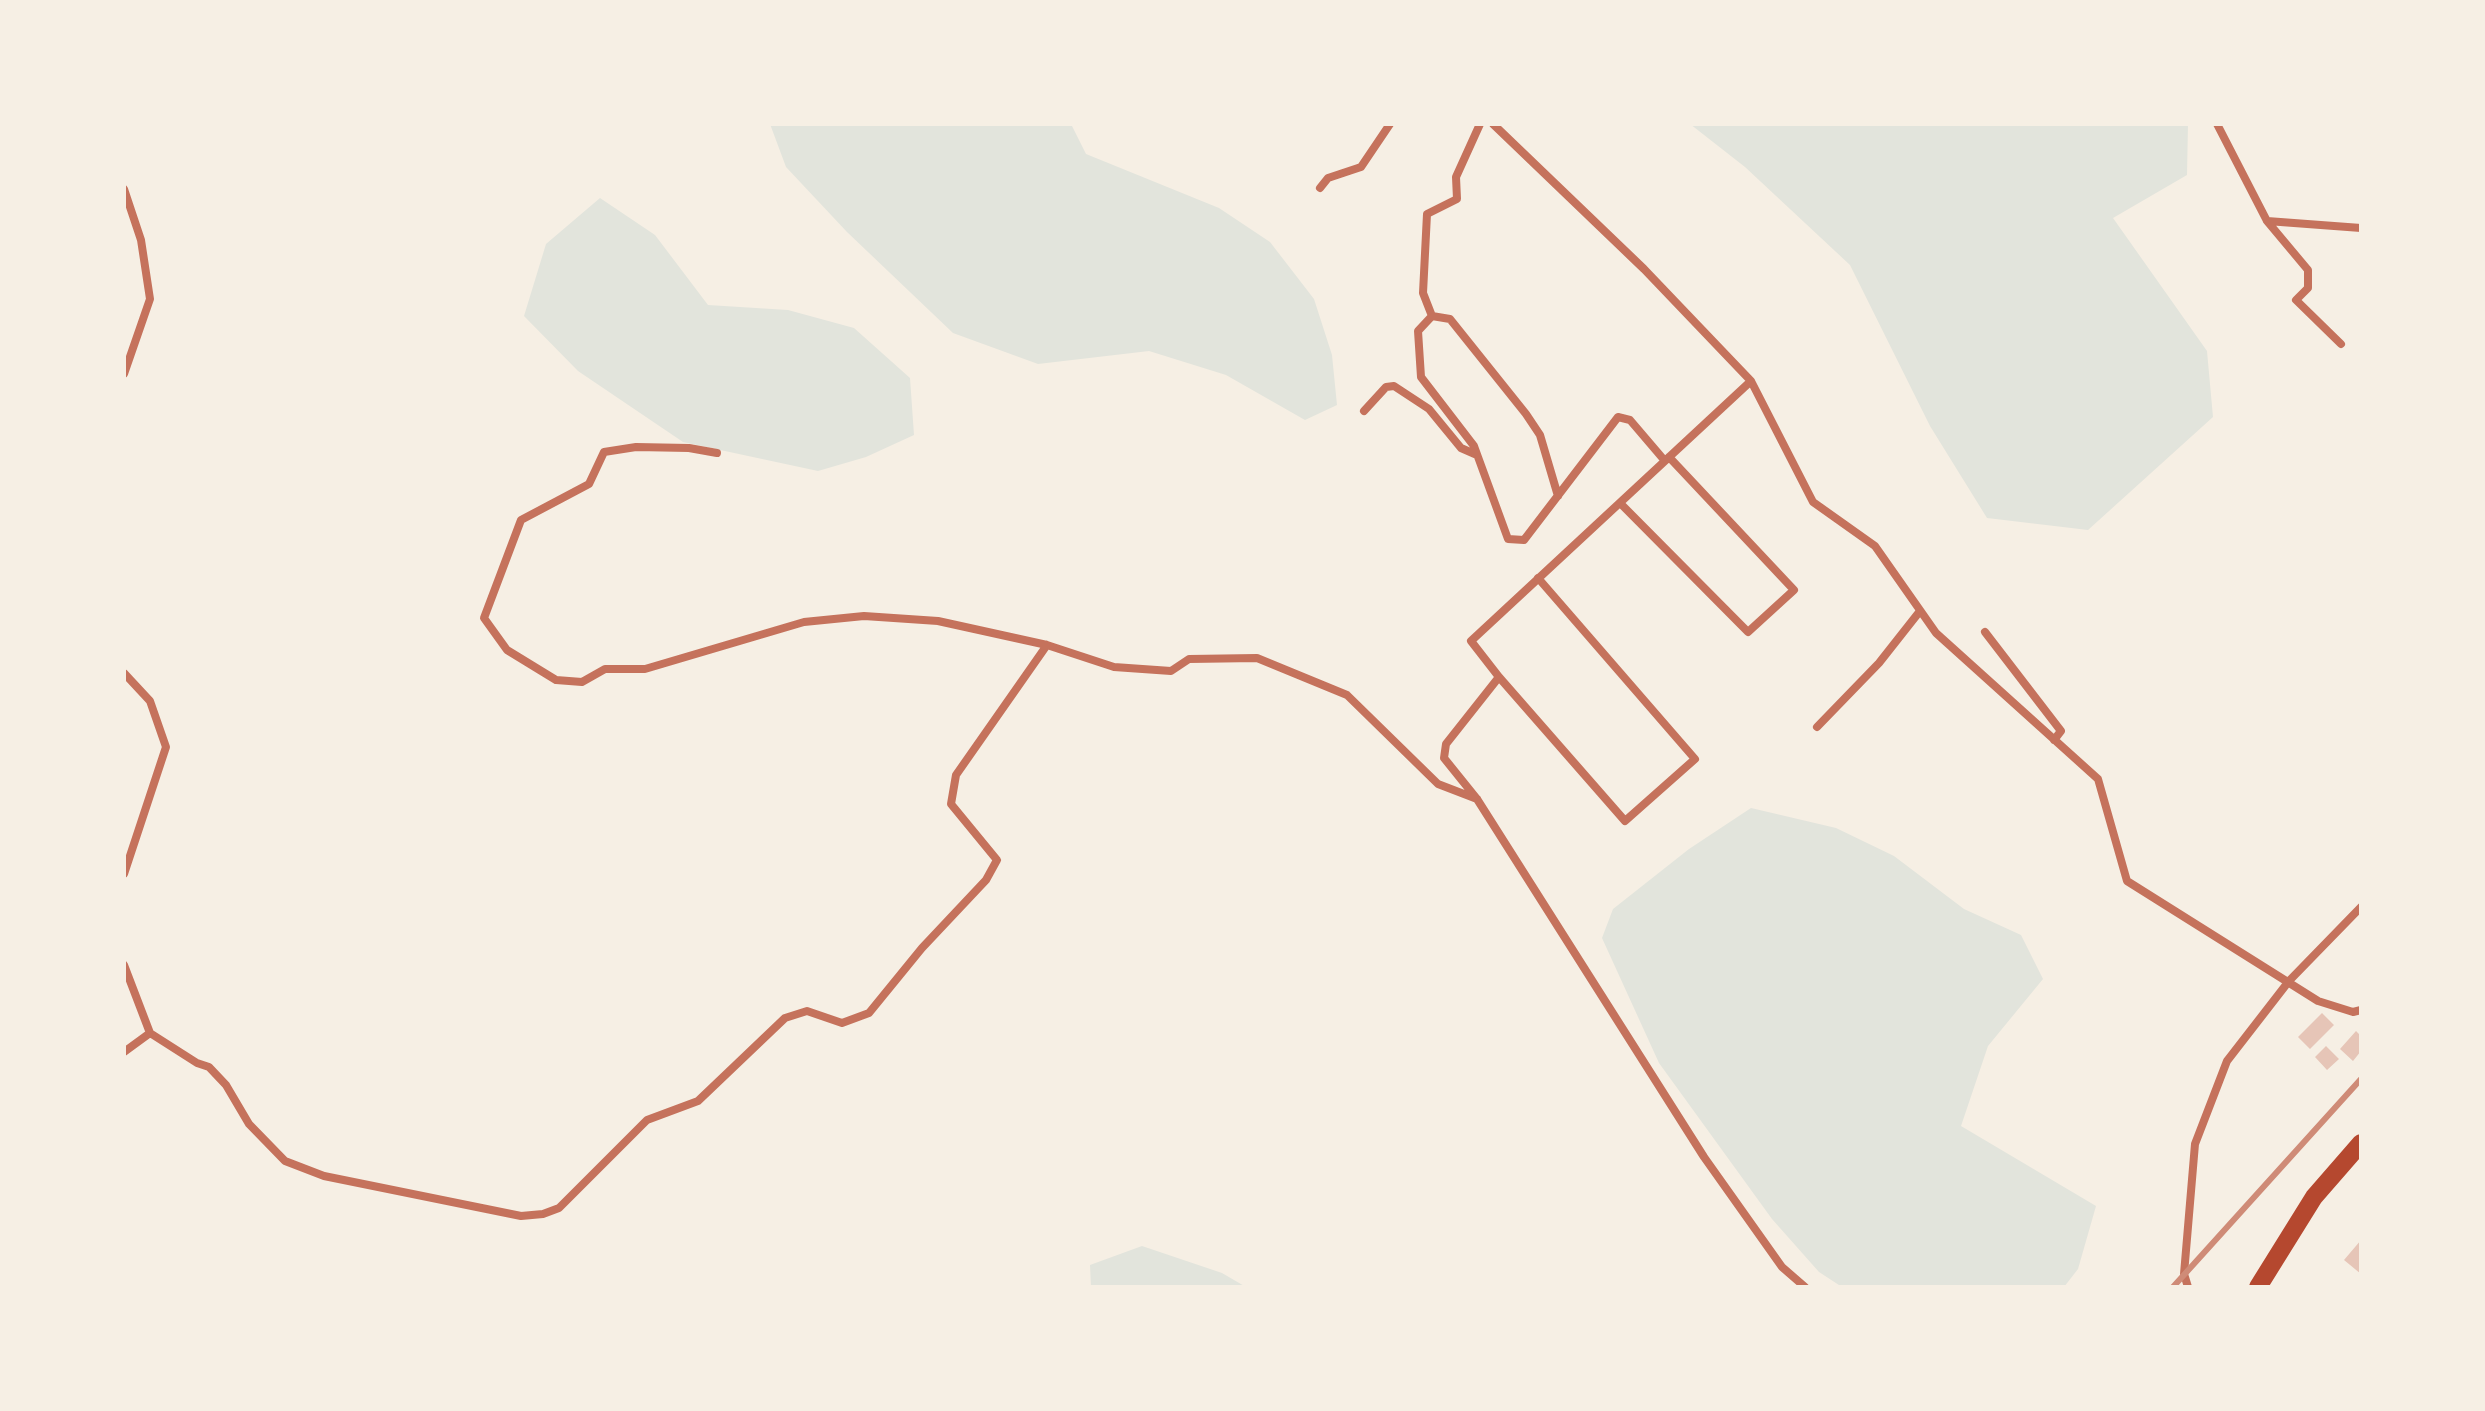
<!DOCTYPE html>
<style>
body{margin:0}
#map{position:relative;width:2485px;height:1411px;overflow:hidden;background:#f6efe4;font-family:"Work Sans",sans-serif}
canvas{display:block}
.frame{position:absolute;inset:0;border:126px solid #f6efe4;pointer-events:none}
</style>
<div id="map">
<canvas width="2485" height="1411"></canvas>
<div class="frame"></div>
</div>
<script>
const c = document.querySelector('canvas').getContext('2d');
c.lineJoin = 'round';
function fillPath(path, color) { c.fillStyle = color; c.fill(path, 'evenodd'); }
const toPath = rows => new Path2D(rows.map(r => 'M' + r).join(''));
function strokePath(path, color, width, dash) { c.strokeStyle = color; c.lineWidth = width; c.lineCap = dash ? 'butt' : 'round'; c.setLineDash(dash || []); c.stroke(path); }
const green = toPath([
 [770,124,1071,124,1086,154,1219,208,1270,242,1314,299,1332,355,1337,405,1305,420,1226,375,1149,351,1038,364,953,333,847,232,786,167],
 [1690,124,2188,124,2187,175,2113,218,2207,351,2213,417,2088,530,1987,518,1930,426,1850,265,1745,167],
 [600,198,655,235,708,305,788,310,854,328,910,378,914,435,866,457,818,471,683,442,578,371,524,316,546,244],
 [1751,808,1836,828,1894,856,1964,909,2021,935,2043,979,1988,1046,1961,1126,2096,1206,2078,1269,2064,1287,1842,1287,1819,1272,1772,1219,1659,1063,1602,938,1613,909,1689,849],
 [1142,1246,1222,1273,1246,1287,1091,1287,1090,1265]
]);
const building = toPath([
 [2322,1013,2334,1025,2310,1049,2298,1037],
 [2356,1031,2361,1036,2361,1051,2353,1061,2340,1049],
 [2326,1046,2339,1059,2327,1070,2315,1057],
 [2361,1240,2361,1274,2344,1260]
]);
const minor = toPath([
 [1493,124,1644,269,1751,381,1813,502,1875,546,1936,633,2098,779,2127,881,2318,1001,2353,1012,2361,1010],
 [2217,124,2267,221,2361,228],
 [1320,188,1328,178,1361,167,1390,124],
 [124,189,141,240,150,299,124,374],
 [2267,221,2308,270,2308,288,2296,300,2341,344],
 [1432,316,1423,293,1427,214,1457,199,1456,177,1480,124],
 [1751,381,1471,641,1499,677,1446,744,1444,758,1477,799,1704,1157,1782,1267,1805,1287],
 [1364,411,1386,387,1394,386,1429,409,1461,448,1477,455],
 [717,453,689,448,636,447,604,452,589,484,521,520,484,618,507,650,556,680,582,682,605,669,645,669,804,622,864,616,938,621,1047,645,1114,667,1171,671,1189,659,1257,658,1347,695,1438,784,1477,799],
 [1558,496,1540,435,1526,414,1450,319,1432,316,1418,331,1421,377,1474,446,1508,539,1524,540,1618,417,1630,420,1665,461],
 [1620,503,1748,632,1794,590,1669,457],
 [1985,632,2061,731,2054,740],
 [124,673,150,701,166,747,124,874],
 [1499,677,1625,821,1695,759,1538,578],
 [1817,727,1879,663,1920,611],
 [124,965,150,1033,197,1063,209,1067,226,1085,249,1124,285,1161,324,1176,521,1216,543,1214,559,1208,647,1120,698,1101,785,1018,807,1011,842,1023,869,1013,922,948,986,880,997,860,951,804,956,775,1047,645],
 [124,1052,150,1033],
 [2188,1287,2184,1274,2195,1144,2227,1061,2289,981,2361,907]
]);
const primary = toPath([
 [2258,1287,2314,1197,2361,1143]
]);
const rail = toPath([
 [2173,1287,2361,1079]
]);
fillPath(green, '#e2e4dc');
fillPath(building, '#e6c5b7');
strokePath(minor, '#c5725c', 8);
strokePath(primary, '#b5482f', 18);
strokePath(rail, '#cf8b77', 6);
</script>
